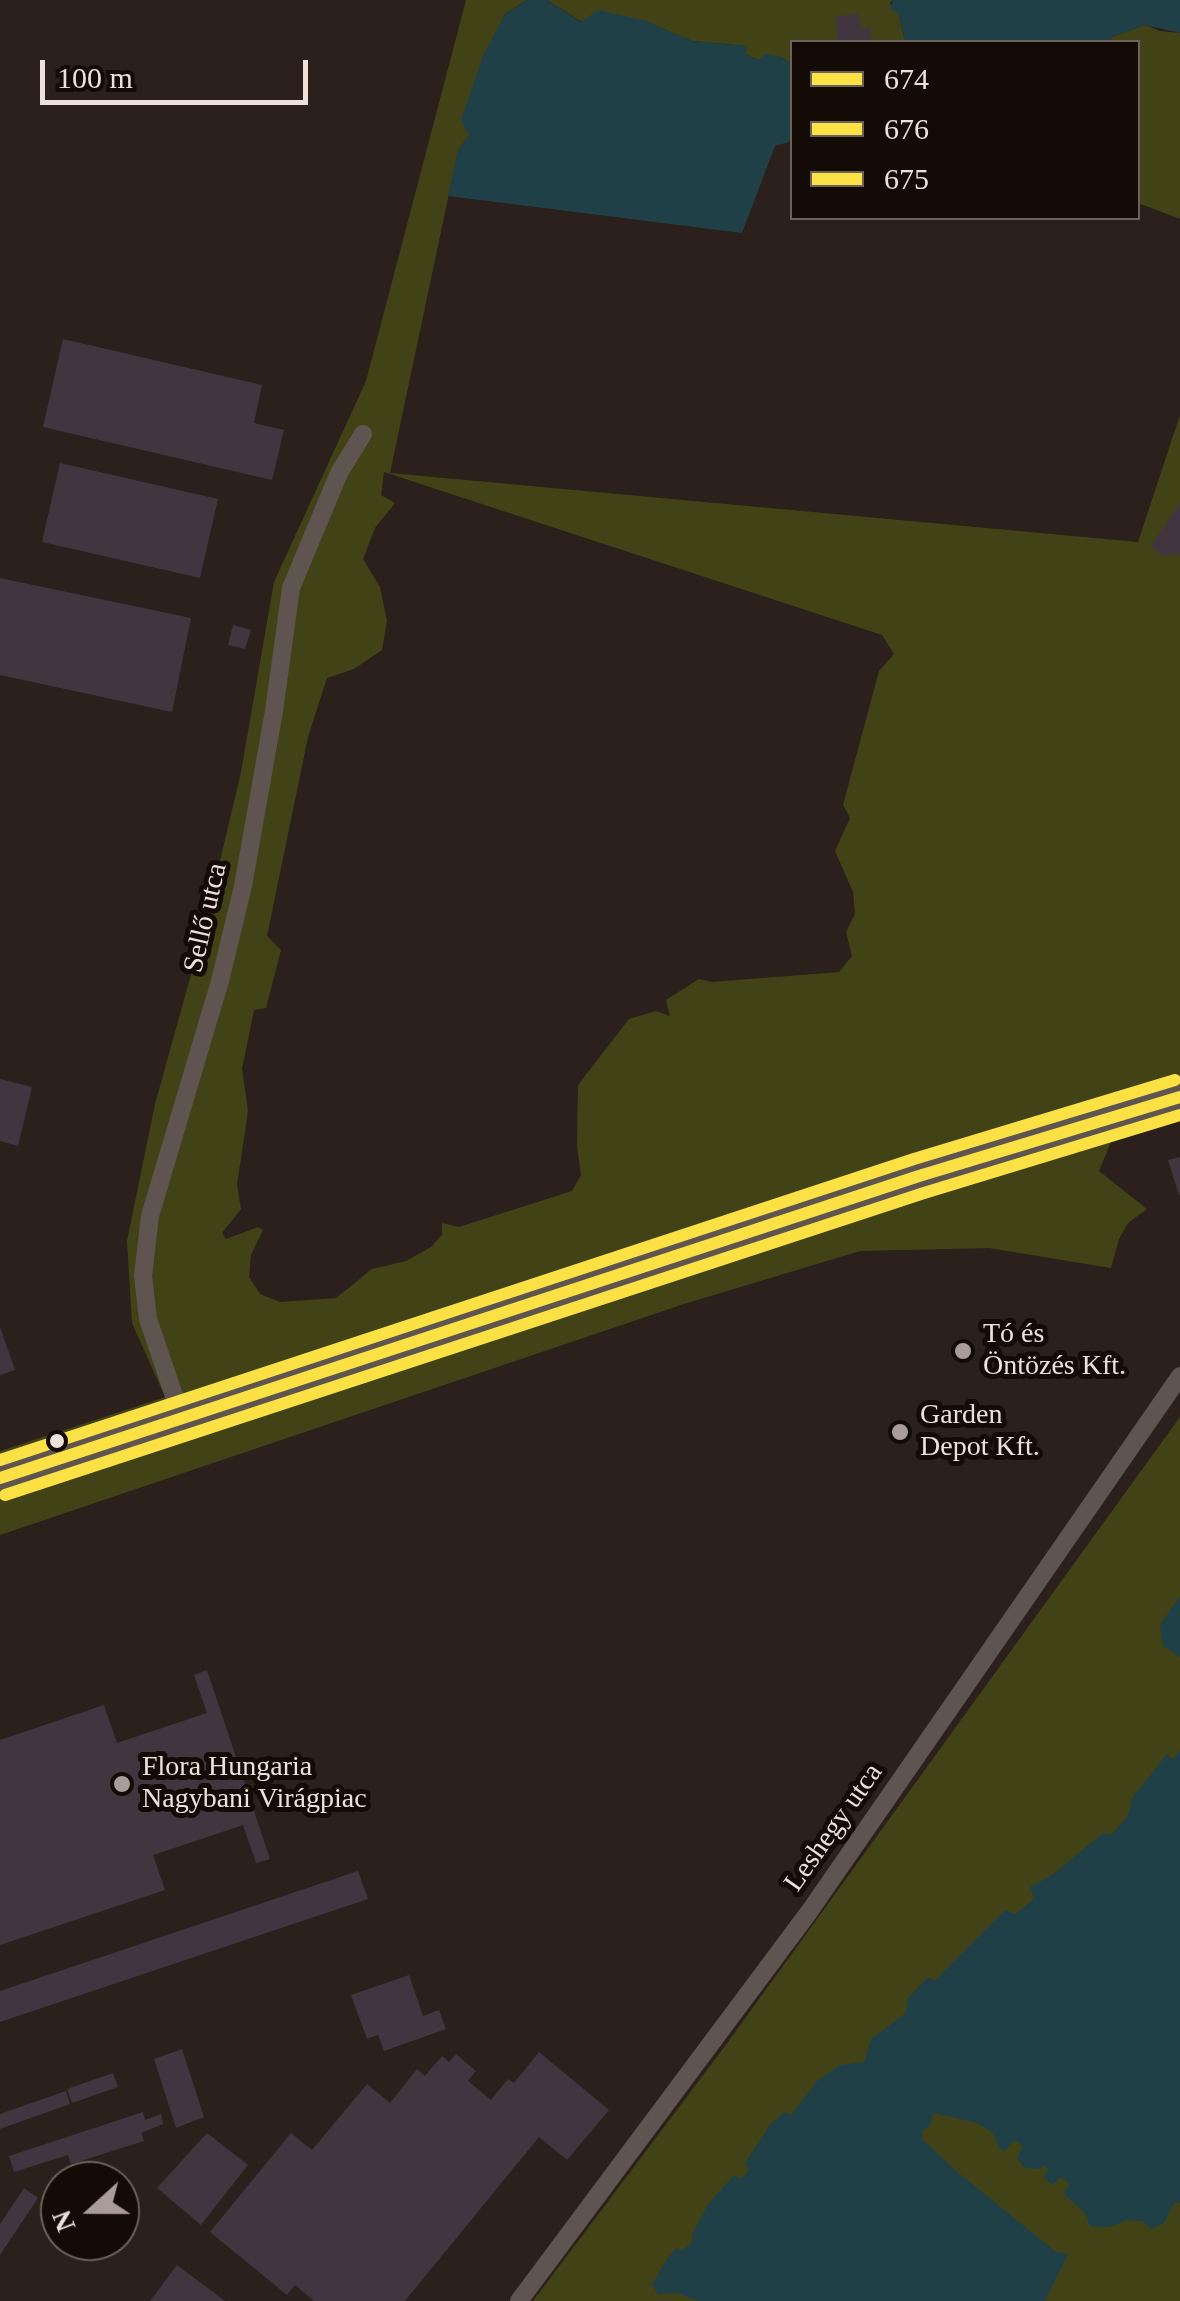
<!DOCTYPE html>
<meta charset="utf-8">
<style>
body{margin:0}
#map{position:relative;width:1180px;height:2301px;overflow:hidden;background:#2b201b;font-family:Georgia,serif}
canvas{display:block}
.legend{position:absolute;left:790px;top:40px;width:350px;height:180px;box-sizing:border-box;background:#140b07;border:2px solid #6c615b;margin:0;padding:12px 18px;list-style:none;font-size:30px;color:#efe1da}
.legend li{display:flex;align-items:center;gap:20px;height:50px}
.legend b{width:50px;border:2px solid #6c615b}
.north{position:absolute;left:40px;top:2161px;width:100px;height:100px;box-sizing:border-box;background:#140b07;border:2px solid #6c615b;border-radius:50%;rotate:249deg;font-size:28px;font-weight:700;line-height:40px;text-align:center;color:#efe1da}
.north::after{content:'';display:block;margin:auto;width:35px;height:45px;background:#aa9d97;clip-path:polygon(50% 0,100% 100%,50% 72%,0 100%)}
.scale{position:absolute;left:40px;top:60px;width:268px;height:45px;box-sizing:border-box;border:5px solid #efe1da;border-top:0;padding-left:12px;font-size:30px;line-height:35px;white-space:nowrap;color:#efe1da;-webkit-text-stroke:8px #140b07;paint-order:stroke}
</style>
<div id="map">
<canvas width="1180" height="2301"></canvas>
<ul class="legend">
<li><b style="height:12px;background:#fbe143"></b>674</li>
<li><b style="height:12px;background:#fbe143"></b>676</li>
<li><b style="height:12px;background:#fbe143"></b>675</li>
</ul>
<div class="north">N</div>
<div class="scale">100 m</div>
</div>
<script>
const c = document.querySelector('canvas').getContext('2d');
c.lineJoin = 'round';
function fillPath(path, color) { c.fillStyle = color; c.fill(path, 'evenodd'); }
const toPath = rows => new Path2D(rows.map(r => 'M' + r).join(''));
function strokePath(path, color, width, dash) { c.strokeStyle = color; c.lineWidth = width; c.lineCap = dash ? 'butt' : 'round'; c.setLineDash(dash || []); c.stroke(path); }
function drawText(font, color, halo, rows, align = 'center') {
  c.font = font + ' Georgia,serif'; c.lineWidth = 10; c.setLineDash([]); c.textBaseline = 'middle'; c.strokeStyle = halo; c.fillStyle = color; for (const [text, x, y, turn = 0] of rows) {
    c.save(); c.translate(x, y); c.rotate((+turn || 0) * Math.PI / 180); c.textAlign = isNaN(turn) ? turn : align; if (halo) c.strokeText(text, 0, 0); c.fillText(text, 0, 0); c.restore();
  }
}
const green = toPath([
 [466,0,527,0,505,14,469,135,458,151,390,473,1138,542,1180,415,1180,1119,1111,1142,1099,1171,1147,1209,1128,1223,1119,1239,1111,1268,989,1248,860,1251,684,1304,0,1535,0,1451,165,1397,132,1323,127,1241,155,1104,205,924,241,772,274,582,366,381],
 [384,472,882,635,894,654,879,671,843,805,850,818,835,851,853,892,855,914,846,932,852,956,839,972,712,982,699,979,666,1000,670,1016,656,1011,629,1019,578,1085,577,1146,581,1175,572,1191,459,1227,442,1223,442,1235,431,1247,406,1261,372,1269,336,1298,280,1302,260,1294,249,1277,251,1255,263,1230,258,1227,226,1239,222,1233,241,1209,237,1185,248,1111,242,1069,254,1010,266,1008,281,950,267,936,308,737,327,678,354,669,382,650,387,621,380,587,363,559,375,528,395,503,381,495],
 [547,0,893,0,890,3,899,14,905,42,792,42,792,63,778,56,759,60,746,55,746,46,692,41,643,20,582,22],
 [1145,25,1160,31,1180,33,1180,219,1138,203,1138,42,1111,42,1112,37],
 [1180,1417,1180,2301,533,2301,728,2042]
]);
const water = toPath([
 [527,0,547,0,581,22,598,10,643,20,692,41,746,46,746,55,759,60,765,54,778,56,792,63,792,141,775,146,742,233,448,196,458,150,469,135,461,120,483,56,505,14],
 [893,0,1180,0,1180,33,1145,25,1112,37,1111,42,905,42,899,14,890,8],
 [1180,1596,1180,1657,1163,1646,1160,1625],
 [1180,1750,1180,2203,1174,2203,1164,2223,1151,2229,1142,2221,1127,2220,1109,2227,1090,2226,1085,2213,1064,2194,1069,2184,1061,2177,1053,2185,1043,2178,1048,2169,1045,2165,1040,2169,1024,2168,1017,2158,1023,2146,1014,2140,1005,2151,999,2148,993,2133,977,2123,934,2113,929,2127,923,2130,922,2139,955,2170,1056,2252,1068,2254,1045,2301,698,2301,677,2293,658,2294,652,2285,667,2259,676,2248,681,2251,692,2243,693,2232,709,2203,734,2175,741,2179,749,2170,745,2163,770,2125,784,2112,791,2115,817,2081,840,2065,864,2062,871,2039,906,2013,908,1998,928,1977,934,1981,1005,1910,1015,1914,1034,1899,1030,1887,1052,1875,1103,1833,1111,1835,1128,1816,1132,1798,1167,1754,1173,1759]
]);
const building = toPath([
 [859,13,862,30,870,27,872,42,838,42,835,17],
 [63,339,262,385,254,423,284,430,272,480,43,427],
 [60,463,218,499,200,578,42,542],
 [1180,503,1180,554,1163,556,1151,546],
 [0,578,191,618,172,712,0,675],
 [233,625,251,630,245,649,228,645],
 [0,1079,32,1087,18,1146,0,1141],
 [1180,1157,1180,1195,1179,1195,1168,1160],
 [0,1327,15,1370,0,1375],
 [207,1670,270,1859,256,1863,243,1825,153,1855,165,1890,0,1945,0,1740,104,1705,117,1743,207,1713,194,1675],
 [358,1871,368,1899,0,2022,0,1991],
 [409,1975,423,2016,439,2010,446,2029,384,2051,378,2035,367,2039,351,1995],
 [182,2049,204,2117,176,2128,154,2059],
 [539,2052,609,2110,567,2160,539,2137,405,2301,314,2301,295,2285,287,2295,210,2232,291,2133,312,2150,367,2084,390,2103,417,2069,425,2076,442,2056,449,2062,456,2054,476,2071,468,2081,491,2100,508,2079,514,2083],
 [113,2073,118,2087,72,2103,67,2089],
 [66,2091,70,2104,0,2129,0,2114],
 [143,2112,145,2120,161,2114,163,2124,141,2133,144,2141,71,2164,68,2155,14,2172,9,2156],
 [207,2133,248,2165,201,2225,157,2188],
 [24,2188,38,2198,0,2255,0,2224],
 [177,2265,225,2301,150,2301]
]);
const street = toPath([
 [182,1419,148,1319,143,1276,150,1216,220,981,243,886,274,711,291,588,339,473,363,434],
 [519,2301,809,1912,1180,1376]
]);
const secondary = toPath([
 [0,1478,919,1176,1180,1097]
]);
const bus1 = toPath([
 [0,1478,919,1176,1180,1097]
]);
const bus2 = toPath([
 [5,1495,924,1193,1180,1115]
]);
const bus3 = toPath([
 [0,1460,914,1159,1175,1080]
]);
const markers = [
 [963,1351,10,"#aa9d97"],
 [900,1432,10,"#aa9d97"],
 [57,1441,9,"#efe1da"],
 [122,1784,10,"#aa9d97"]
];
const streetNames = [
 ["Sellő utca",206,918,-77],
 ["Leshegy utca",834,1828,-55]
];
const poiNames = [
 ["Tó és",983,1335],
 ["Öntözés Kft.",983,1367],
 ["Garden",920,1416],
 ["Depot Kft.",920,1448],
 ["Flora Hungaria",142,1768],
 ["Nagybani Virágpiac",142,1800]
];
fillPath(green, '#424217');
fillPath(water, '#204047');
fillPath(building, '#41363f');
strokePath(street, '#5e5550', 18);
strokePath(secondary, '#5e5550', 25);
strokePath(bus1, '#fbe143', 12);
strokePath(bus2, '#fbe143', 12);
strokePath(bus3, '#fbe143', 12);
for (const [x, y, r, color] of markers) { const dot = new Path2D(); dot.arc(x, y, r, 0, 2 * Math.PI); c.fillStyle = color; c.fill(dot); strokePath(dot, '#140b07', 4); }
drawText('28px', '#efe1da', '#140b07', streetNames);
drawText('28px', '#efe1da', '#140b07', poiNames, 'left');
</script>
